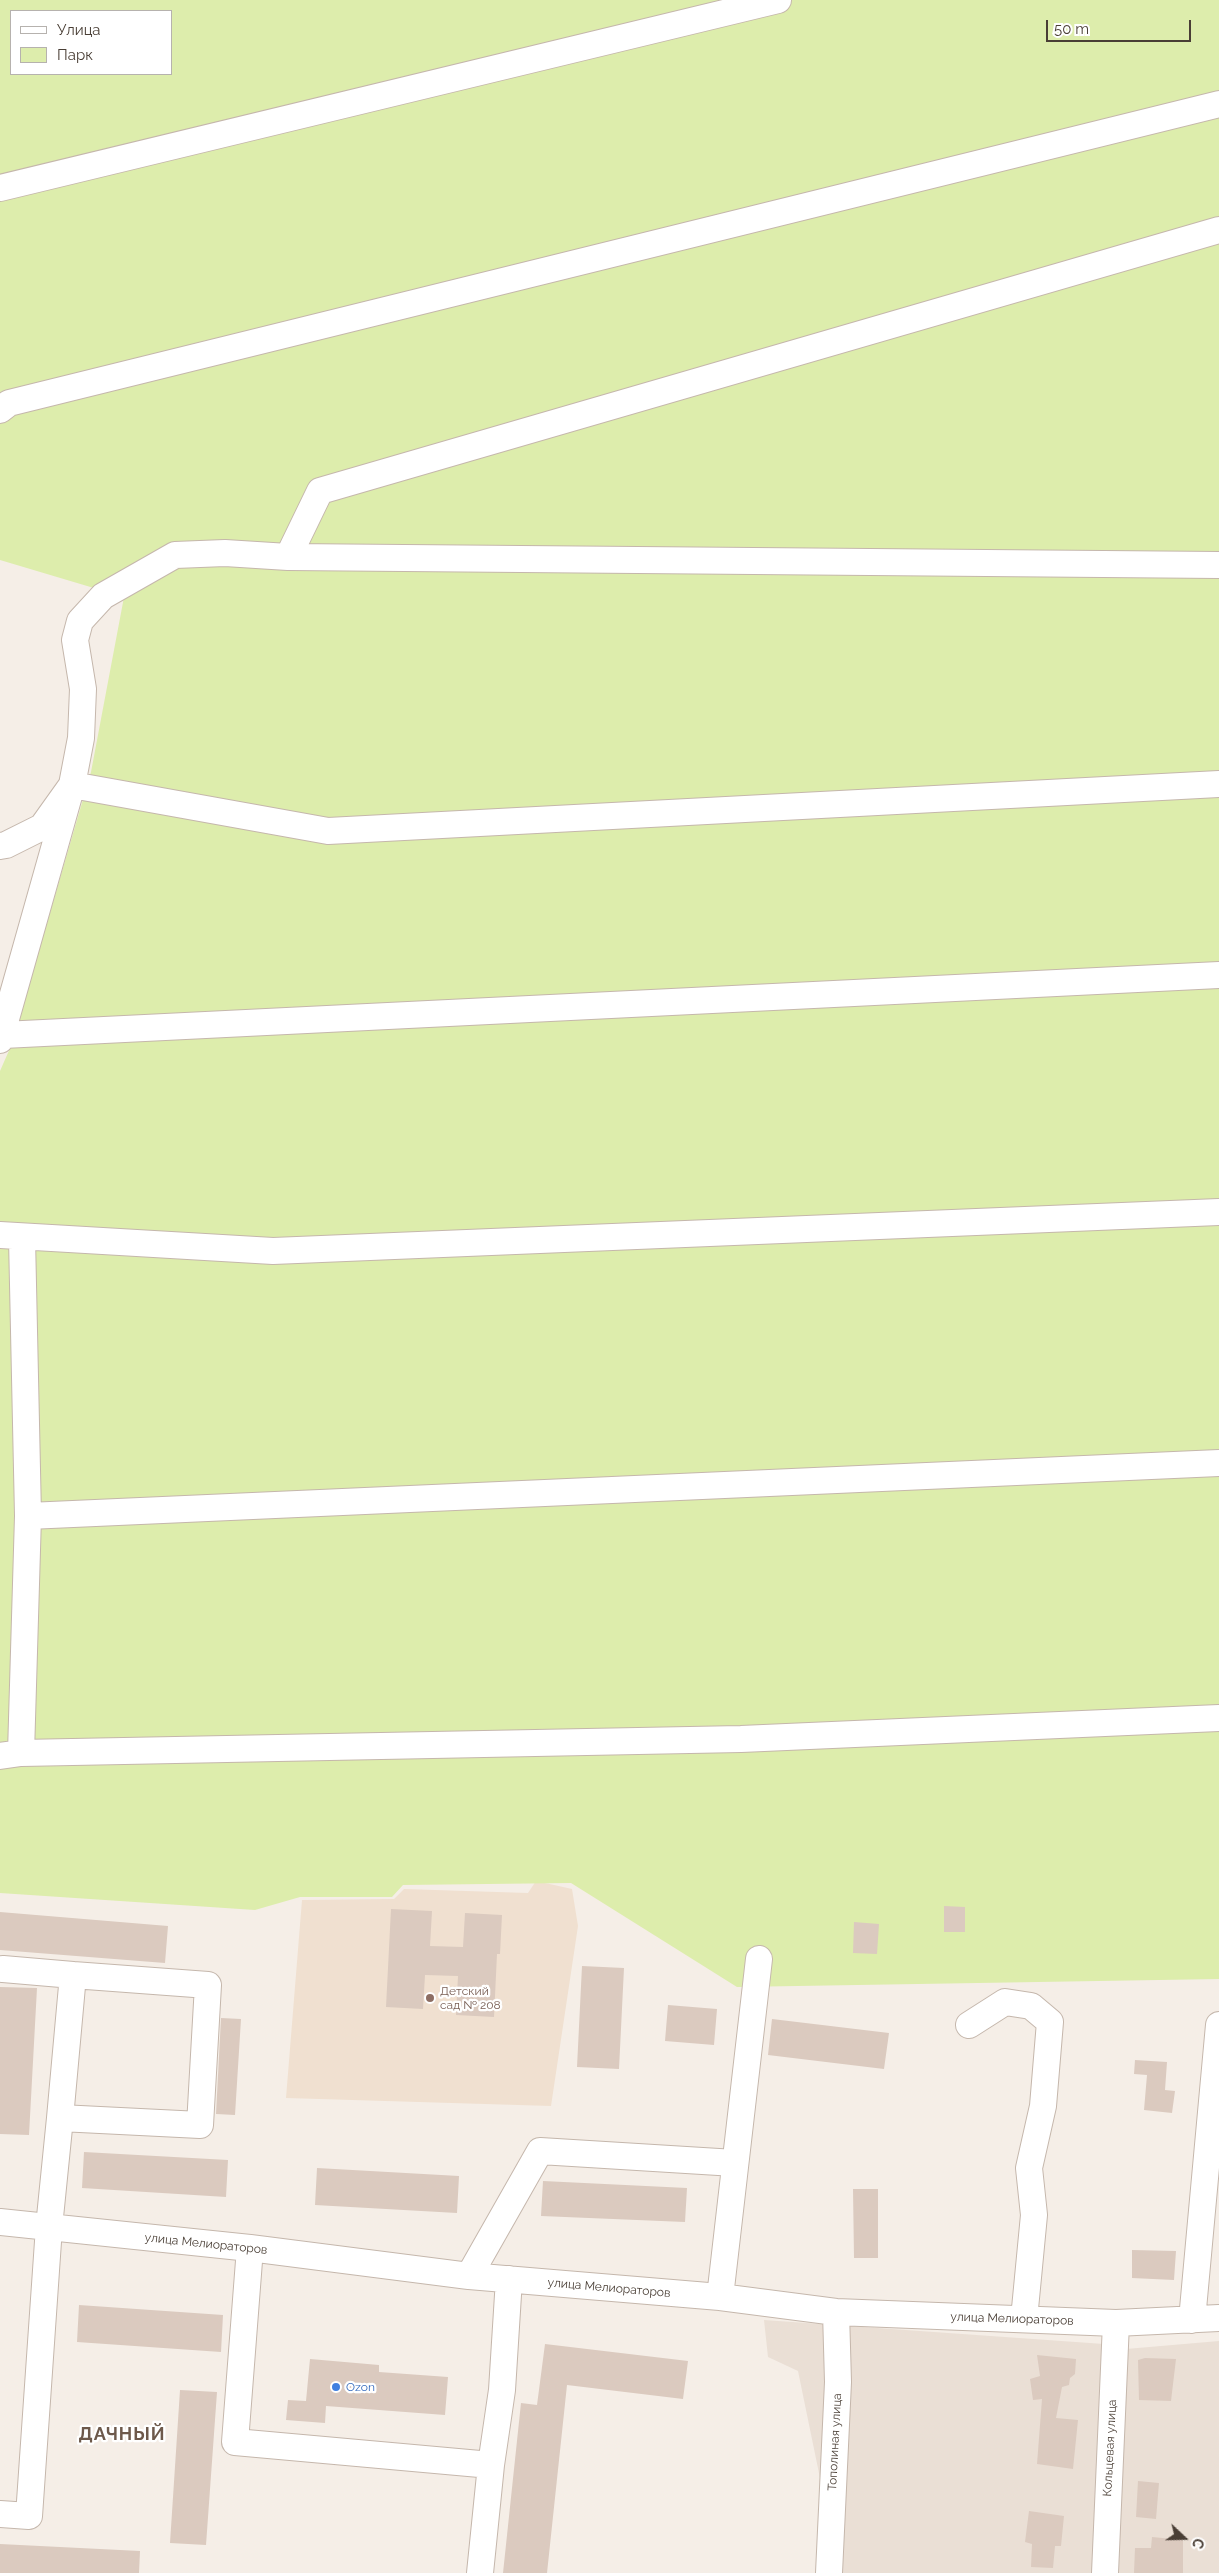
<!DOCTYPE html>
<meta charset="utf-8">
<style>
body{margin:0}
#map{position:relative;width:1219px;height:2573px;overflow:hidden;background:#f5eee7;font-family:Raleway,sans-serif}
canvas{display:block}
.legend{position:absolute;left:10px;top:10px;width:162px;height:65px;box-sizing:border-box;background:#fff;border:1px solid #b6b2ae;margin:0;padding:6px 9px;list-style:none;font-size:15px;color:#493e35}
.legend li{display:flex;align-items:center;gap:10px;height:25px}
.legend b{width:25px;border:1px solid #b6b2ae}
.north{position:absolute;left:1159px;top:2513px;width:50px;height:50px;-webkit-text-stroke:4px #fff;paint-order:stroke;rotate:111deg;font-size:14px;font-weight:700;line-height:20px;text-align:center;color:#493e35}
.north::after{content:'';display:block;margin:auto;width:18px;height:22px;background:#493e35;clip-path:polygon(50% 0,100% 100%,50% 72%,0 100%)}
.scale{position:absolute;left:1046px;top:20px;width:145px;height:22px;box-sizing:border-box;border:2px solid #493e35;border-top:0;padding-left:6px;font-size:15px;line-height:18px;white-space:nowrap;color:#493e35;-webkit-text-stroke:4px #fff;paint-order:stroke}
</style>
<div id="map">
<canvas width="1219" height="2573"></canvas>
<ul class="legend">
<li><b style="height:6px;background:#fff"></b>Улица</li>
<li><b style="height:14px;background:#ddedac"></b>Парк</li>
</ul>
<div class="north">С</div>
<div class="scale">50 m</div>
</div>
<script>
const c = document.querySelector('canvas').getContext('2d');
c.lineJoin = 'round';
function fillPath(path, color) { c.fillStyle = color; c.fill(path, 'evenodd'); }
const toPath = rows => new Path2D(rows.map(r => 'M' + r).join(''));
function strokePath(path, color, width, dash) { c.strokeStyle = color; c.lineWidth = width; c.lineCap = dash ? 'butt' : 'round'; c.setLineDash(dash || []); c.stroke(path); }
function drawText(font, color, halo, rows, align = 'center') {
  c.font = font + ' Raleway,sans-serif'; c.lineWidth = 4.5; c.setLineDash([]); c.textBaseline = 'middle'; c.strokeStyle = halo; c.fillStyle = color; for (const [text, x, y, turn = 0] of rows) {
    c.save(); c.translate(x, y); c.rotate((+turn || 0) * Math.PI / 180); c.textAlign = isNaN(turn) ? turn : align; if (halo) c.strokeText(text, 0, 0); c.fillText(text, 0, 0); c.restore();
  }
}
const residential = toPath([
 [764,2320,1104,2344,1092,2573,832,2573,836,2556,798,2371,768,2357],
 [1219,2341,1219,2573,1117,2573,1126,2349]
]);
const education = toPath([
 [536,1881,572,1889,578,1926,551,2106,286,2098,302,1900,394,1899,404,1889,528,1893]
]);
const green = toPath([
 [0,0,1219,0,1219,1979,737,1987,571,1883,403,1885,392,1897,300,1897,255,1910,0,1893,0,1071,11,1046,91,772,124,597,0,560],
 [11,11,171,11,171,74,11,74]
]);
const building = toPath([
 [944,1906,965,1907,965,1932,944,1932],
 [391,1909,432,1911,430,1946,463,1947,465,1913,502,1915,500,1954,497,1954,494,2017,456,2015,458,1976,425,1975,423,2009,386,2007],
 [0,1912,168,1926,165,1963,0,1950],
 [854,1922,879,1924,877,1954,853,1953],
 [582,1966,624,1968,619,2069,577,2067],
 [0,1987,37,1988,29,2135,0,2134],
 [668,2005,717,2009,714,2045,665,2041],
 [221,2018,241,2019,235,2115,216,2114],
 [772,2019,889,2033,884,2069,768,2055],
 [1135,2060,1167,2062,1165,2090,1175,2091,1172,2113,1144,2110,1147,2075,1134,2074],
 [84,2152,228,2160,226,2197,82,2188],
 [317,2168,459,2176,457,2213,315,2205],
 [543,2181,687,2188,685,2222,541,2216],
 [853,2189,878,2189,878,2258,854,2258],
 [1132,2250,1176,2251,1174,2280,1132,2278],
 [79,2305,223,2315,221,2352,77,2342],
 [545,2344,688,2361,683,2399,567,2385,547,2573,503,2573,521,2403,537,2405],
 [1037,2355,1076,2359,1075,2374,1070,2378,1069,2385,1062,2387,1056,2418,1078,2420,1073,2469,1037,2464,1042,2399,1033,2400,1030,2379,1040,2376],
 [1145,2358,1176,2359,1171,2401,1139,2400,1138,2360],
 [310,2359,379,2365,379,2372,448,2377,445,2415,326,2406,325,2423,286,2420,288,2400,306,2401],
 [180,2390,217,2392,206,2545,170,2543],
 [1138,2481,1159,2483,1156,2519,1136,2517],
 [1029,2511,1064,2516,1061,2546,1055,2546,1053,2568,1031,2567,1032,2544,1025,2542],
 [1152,2537,1183,2540,1183,2573,1134,2573,1135,2548,1151,2548],
 [0,2544,140,2551,139,2573,0,2573]
]);
const minor = toPath([
 [0,188,778,0],
 [0,410,9,403,1219,104],
 [288,557,320,491,1219,230],
 [0,846,6,845,42,827,72,785,328,831,1219,784],
 [3,1035,1219,975],
 [0,1040,72,785,81,738,83,689,75,640,80,621,103,596,175,555,225,553,288,557,1219,565],
 [0,1235,273,1251,1219,1212],
 [28,1516,1219,1463],
 [21,1753,28,1516,22,1238],
 [0,1756,21,1753,741,1739,1219,1718],
 [3,1969,73,1975],
 [969,2025,1005,2002,1031,2006,1050,2022,1043,2106,1029,2168,1034,2215,1024,2319],
 [0,2222,250,2248,469,2276,720,2297,836,2312,1116,2323,1219,2318],
 [250,2248,235,2442,491,2465],
 [469,2276,540,2151,735,2163],
 [720,2297,759,1959],
 [1192,2320,1219,2025],
 [0,2514,29,2516,49,2227,60,2118,73,1975,208,1985,200,2125,60,2118],
 [480,2573,491,2465,502,2390,509,2279],
 [829,2573,838,2382,836,2312],
 [1105,2573,1116,2323]
]);
const markers = [
 [430,1998,5,"#8d6e63"],
 [336,2387,5,"#3f7fe0"]
];
const educationNames = [
 ["Детский",440,1991],
 ["сад № 208",440,2005]
];
const streetNames = [
 ["улица Мелиораторов",206,2244,6],
 ["улица Мелиораторов",609,2288,5],
 ["улица Мелиораторов",1012,2319,2],
 ["Тополиная улица",835,2442,-87],
 ["Кольцевая улица",1110,2448,-87]
];
const shopNames = [
 ["Ozon",346,2387]
];
const districtNames = [
 ["ДАЧНЫЙ",122,2435]
];
fillPath(residential, '#eadfd5');
fillPath(education, '#f0e0d0');
fillPath(green, '#ddedac');
fillPath(building, '#dbcabf');
strokePath(minor, '#c5b7ac', 28);
strokePath(minor, '#fff', 26);
for (const [x, y, r, color] of markers) { const dot = new Path2D(); dot.arc(x, y, r, 0, 2 * Math.PI); c.fillStyle = color; c.fill(dot); strokePath(dot, '#fff', 2); }
drawText('12px', '#785e54', '#fff', educationNames, 'left');
drawText('12px', '#493e35', '#fff', streetNames);
drawText('12px', '#366cbe', '#fff', shopNames, 'left');
c.letterSpacing = '1px';
drawText('bold 18px', '#6d594b', '#fff', districtNames);
c.letterSpacing = '0px';
</script>
